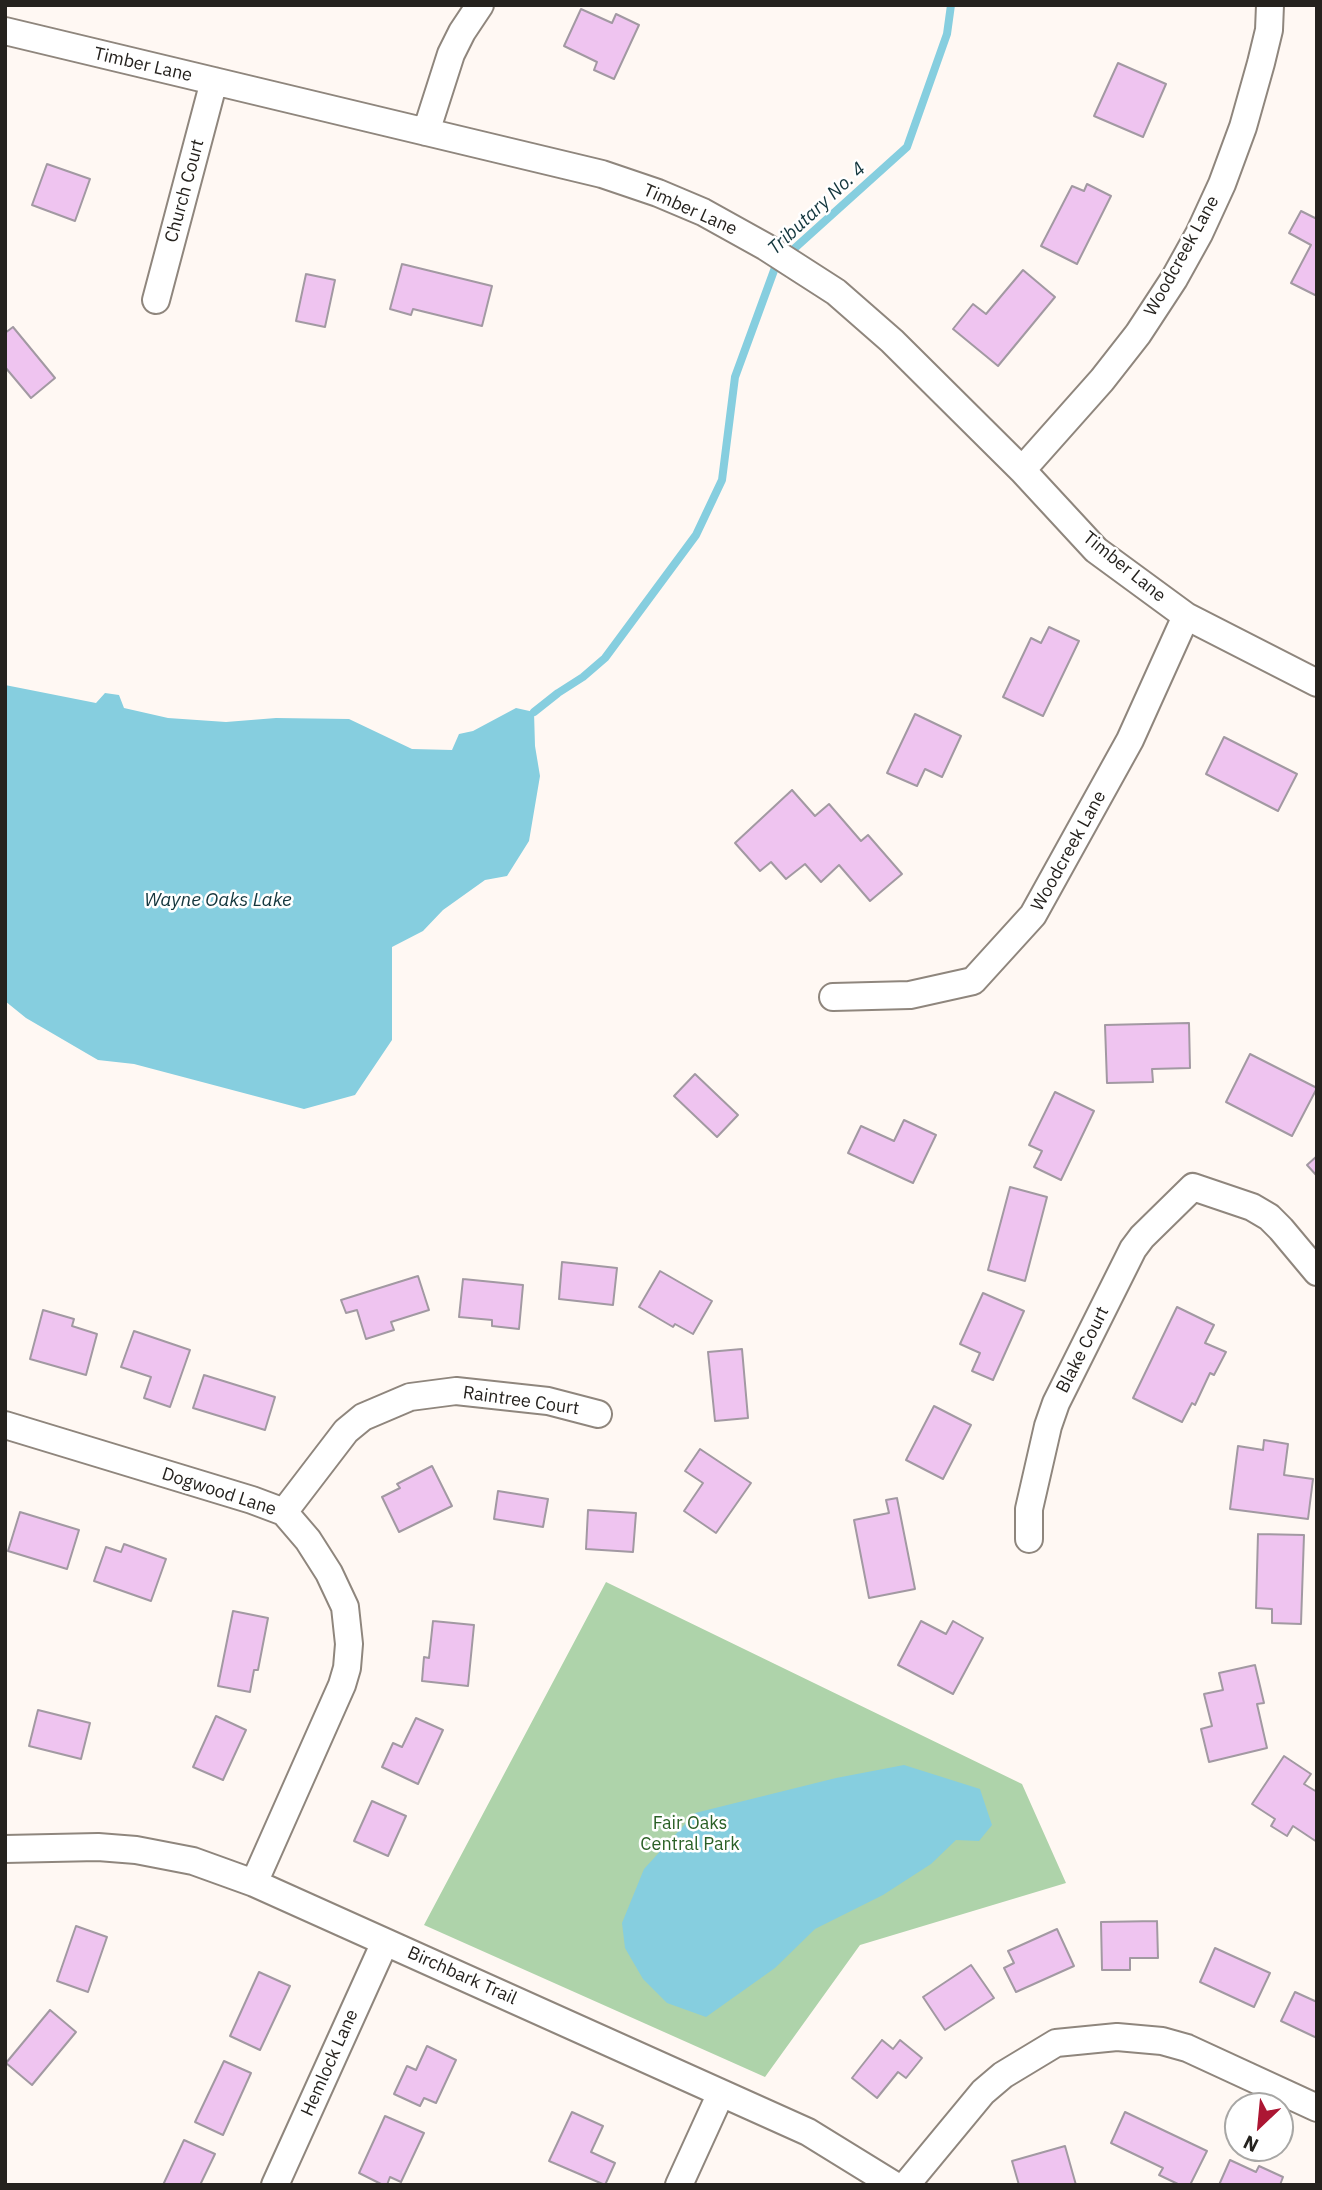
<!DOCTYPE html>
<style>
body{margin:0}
#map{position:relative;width:1322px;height:2190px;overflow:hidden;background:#fff8f3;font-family:"IBM Plex Sans",sans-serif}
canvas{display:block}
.frame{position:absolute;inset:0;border:7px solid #25221e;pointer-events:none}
.north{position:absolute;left:1224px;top:2092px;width:70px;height:70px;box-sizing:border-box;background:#fff;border:2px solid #a8a7a5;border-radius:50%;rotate:206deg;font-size:19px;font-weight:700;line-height:28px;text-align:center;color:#25221e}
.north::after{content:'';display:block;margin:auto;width:24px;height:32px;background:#ac1633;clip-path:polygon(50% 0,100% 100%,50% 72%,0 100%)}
</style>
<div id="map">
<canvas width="1322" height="2190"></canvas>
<div class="frame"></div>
<div class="north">N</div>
</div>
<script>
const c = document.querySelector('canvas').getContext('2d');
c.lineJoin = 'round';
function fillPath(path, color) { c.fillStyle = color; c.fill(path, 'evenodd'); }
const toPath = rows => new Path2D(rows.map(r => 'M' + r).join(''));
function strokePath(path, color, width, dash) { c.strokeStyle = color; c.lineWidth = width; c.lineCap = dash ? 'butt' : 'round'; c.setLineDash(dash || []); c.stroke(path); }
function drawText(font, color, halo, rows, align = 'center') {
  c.font = font + ' "IBM Plex Sans",sans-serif'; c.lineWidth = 5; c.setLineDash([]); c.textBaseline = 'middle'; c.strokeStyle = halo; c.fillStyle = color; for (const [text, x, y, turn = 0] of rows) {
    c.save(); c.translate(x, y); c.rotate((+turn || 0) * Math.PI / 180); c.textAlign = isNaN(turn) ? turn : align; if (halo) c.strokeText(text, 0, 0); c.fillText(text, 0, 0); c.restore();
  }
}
const green = toPath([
 [606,1582,1022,1784,1066,1883,860,1945,765,2077,424,1925]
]);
const water = toPath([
 [5,685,96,703,105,693,119,695,124,708,168,718,226,722,276,718,349,719,412,749,452,750,459,734,473,731,516,708,534,712,535,746,540,776,529,841,507,876,485,880,443,910,423,931,392,947,392,1040,355,1095,304,1109,134,1064,98,1060,26,1018,5,1001],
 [904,1765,980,1789,992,1825,979,1841,956,1840,931,1864,883,1895,815,1929,775,1968,706,2017,667,2003,643,1979,625,1948,622,1923,644,1869,695,1813,836,1778]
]);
const stream = toPath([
 [534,712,558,693,583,677,605,658,696,535,722,480,735,377,776,265,907,147,947,34,951,5]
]);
const building = toPath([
 [581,9,612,23,616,14,639,25,614,79,594,70,597,62,564,46,581,9],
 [1118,63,1166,84,1143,137,1094,116,1118,63],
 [47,164,90,179,75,221,32,205,47,164],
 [1087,184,1111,196,1077,264,1041,246,1072,186,1084,191,1087,184],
 [1301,211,1317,219,1317,296,1291,283,1311,245,1289,233,1301,211],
 [402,264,492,286,482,326,413,309,411,315,390,309,402,264],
 [1023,270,1055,297,998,366,953,329,973,304,986,314,1023,270],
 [306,274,335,280,325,327,296,321,306,274],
 [13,327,55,378,31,398,5,367,5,333,13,327],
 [1049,627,1079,641,1043,716,1003,697,1031,638,1041,643,1049,627],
 [915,714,961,736,942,777,925,769,917,786,887,773,915,714],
 [1224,737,1297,774,1278,811,1206,774,1224,737],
 [792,790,815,816,829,804,861,841,868,835,902,874,870,901,839,865,821,882,805,864,786,879,771,862,760,871,735,843,792,790],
 [1189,1023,1190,1068,1152,1069,1153,1082,1107,1083,1105,1025,1189,1023],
 [1250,1054,1317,1088,1292,1136,1226,1102,1250,1054],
 [695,1074,738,1115,717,1137,674,1096,695,1074],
 [1055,1092,1094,1111,1061,1180,1034,1167,1042,1151,1029,1145,1055,1092],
 [904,1120,936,1135,913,1183,848,1153,861,1126,894,1141,904,1120],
 [1317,1156,1317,1176,1307,1165,1317,1156],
 [1010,1187,1047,1197,1025,1281,988,1270,1010,1187],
 [562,1262,617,1268,613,1305,559,1299,562,1262],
 [660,1271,712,1301,693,1334,675,1324,673,1327,639,1307,660,1271],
 [418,1276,429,1310,391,1322,394,1330,366,1339,357,1310,346,1313,341,1300,418,1276],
 [463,1279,523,1285,519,1329,492,1326,492,1320,459,1317,463,1279],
 [983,1293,1024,1311,993,1380,972,1371,980,1353,960,1344,983,1293],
 [1177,1307,1214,1325,1205,1343,1226,1352,1214,1375,1210,1373,1195,1405,1192,1403,1182,1422,1133,1398,1177,1307],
 [43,1310,74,1319,72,1326,97,1334,86,1375,30,1359,43,1310],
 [134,1331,190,1350,170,1407,144,1398,151,1377,121,1367,134,1331],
 [742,1349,748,1418,715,1421,708,1352,742,1349],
 [204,1375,275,1397,265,1430,193,1408,204,1375],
 [934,1406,971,1425,943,1479,906,1460,934,1406],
 [1264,1440,1288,1444,1284,1475,1313,1479,1308,1519,1230,1509,1238,1446,1263,1450,1264,1440],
 [700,1449,751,1483,716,1533,684,1511,703,1483,685,1471,700,1449],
 [432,1466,452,1506,399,1532,382,1497,400,1488,397,1484,432,1466],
 [498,1491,548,1499,543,1527,494,1519,498,1491],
 [897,1498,915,1589,869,1598,854,1520,889,1513,886,1500,897,1498],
 [588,1510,636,1513,633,1552,586,1549,588,1510],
 [20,1512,79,1530,67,1569,8,1551,20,1512],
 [1258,1534,1304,1535,1301,1624,1272,1623,1272,1609,1256,1608,1258,1534],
 [124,1544,166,1559,151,1601,94,1581,106,1547,121,1552,124,1544],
 [233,1611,268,1618,258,1670,254,1670,250,1692,218,1686,233,1611],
 [433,1621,474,1625,468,1686,422,1681,424,1657,429,1658,433,1621],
 [921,1621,946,1634,953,1621,983,1638,953,1694,898,1665,921,1621],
 [1255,1665,1264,1703,1257,1704,1267,1748,1209,1762,1201,1729,1212,1726,1204,1694,1223,1690,1219,1673,1255,1665],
 [38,1710,90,1723,81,1759,29,1746,38,1710],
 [216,1716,246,1730,223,1780,193,1767,216,1716],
 [416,1718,443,1730,418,1784,382,1767,393,1743,402,1747,416,1718],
 [1284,1756,1311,1774,1304,1784,1317,1792,1317,1842,1293,1826,1287,1836,1271,1826,1275,1819,1252,1804,1284,1756],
 [372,1801,406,1816,388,1856,354,1841,372,1801],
 [1157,1921,1158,1958,1130,1958,1130,1970,1102,1970,1101,1922,1157,1921],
 [76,1926,107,1937,88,1992,57,1981,76,1926],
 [1057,1929,1074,1966,1016,1992,1004,1968,1014,1963,1008,1951,1057,1929],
 [1215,1948,1270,1973,1254,2007,1200,1982,1215,1948],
 [971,1965,994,1998,945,2030,923,1997,971,1965],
 [259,1972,290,1986,260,2050,230,2036,259,1972],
 [1295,1992,1317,2002,1317,2038,1281,2021,1295,1992],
 [50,2010,76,2032,32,2085,6,2063,50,2010],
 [882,2040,893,2049,900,2040,922,2058,906,2078,898,2072,877,2098,852,2078,882,2040],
 [427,2046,456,2060,436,2103,424,2098,420,2106,394,2094,407,2066,416,2070,427,2046],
 [224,2061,251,2073,223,2135,195,2122,224,2061],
 [572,2112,603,2126,591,2152,615,2163,605,2185,549,2161,572,2112],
 [1125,2112,1207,2151,1190,2185,1180,2185,1159,2175,1163,2168,1111,2143,1125,2112],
 [385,2116,424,2133,401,2182,390,2177,387,2185,383,2185,359,2173,385,2116],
 [184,2140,215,2154,200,2185,163,2185,184,2140],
 [1065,2146,1076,2185,1019,2185,1012,2161,1065,2146],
 [1230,2160,1256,2172,1259,2166,1283,2177,1280,2185,1219,2185,1230,2160]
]);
const minor = toPath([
 [5,31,602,174,658,193,703,212,766,247,836,292,892,341,1022,470,1096,550,1186,616,1317,683],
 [426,132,451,54,462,32,480,5],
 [156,300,214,81],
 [1022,470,1102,380,1138,334,1174,279,1199,234,1222,184,1243,127,1261,63,1269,30,1270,5],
 [833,997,910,995,973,981,1033,915,1130,740,1186,616],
 [5,1425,252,1500,284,1512,308,1540,329,1573,345,1607,349,1644,347,1668,342,1685,254,1883],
 [284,1512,346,1431,363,1417,410,1397,456,1391,548,1401,598,1414],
 [1029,1539,1029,1509,1048,1426,1056,1403,1133,1249,1142,1237,1193,1187,1252,1207,1269,1217,1281,1229,1317,1272],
 [5,1849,98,1847,136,1850,193,1861,254,1883,808,2132,894,2185],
 [275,2185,385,1942],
 [679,2185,721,2093],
 [906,2185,983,2092,1003,2075,1056,2043,1117,2037,1162,2041,1187,2048,1317,2108]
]);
const streetNames = [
 ["Timber Lane",143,65,13],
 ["Church Court",185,191,-75],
 ["Timber Lane",690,210,24],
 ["Woodcreek Lane",1182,256,-61],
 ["Timber Lane",1124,567,39],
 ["Woodcreek Lane",1069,851,-61],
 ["Blake Court",1083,1350,-63],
 ["Raintree Court",521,1401,8],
 ["Dogwood Lane",219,1492,18],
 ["Birchbark Trail",462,1976,24],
 ["Hemlock Lane",330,2063,-66]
];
const parkNames = [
 ["Fair Oaks",690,1824],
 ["Central Park",690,1845]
];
const waterNames = [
 ["Tributary No. 4",817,209,-43],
 ["Wayne Oaks Lake",218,901]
];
fillPath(green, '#aed3aa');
fillPath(water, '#86cedf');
strokePath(stream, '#86cedf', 8);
fillPath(building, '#efc4f0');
strokePath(building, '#a299a2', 2);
strokePath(minor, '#8f867d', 30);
strokePath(minor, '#fff', 26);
drawText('18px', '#25221e', '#fff', streetNames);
drawText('18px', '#2a6026', '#fff', parkNames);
drawText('italic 19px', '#13363d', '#fff', waterNames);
</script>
